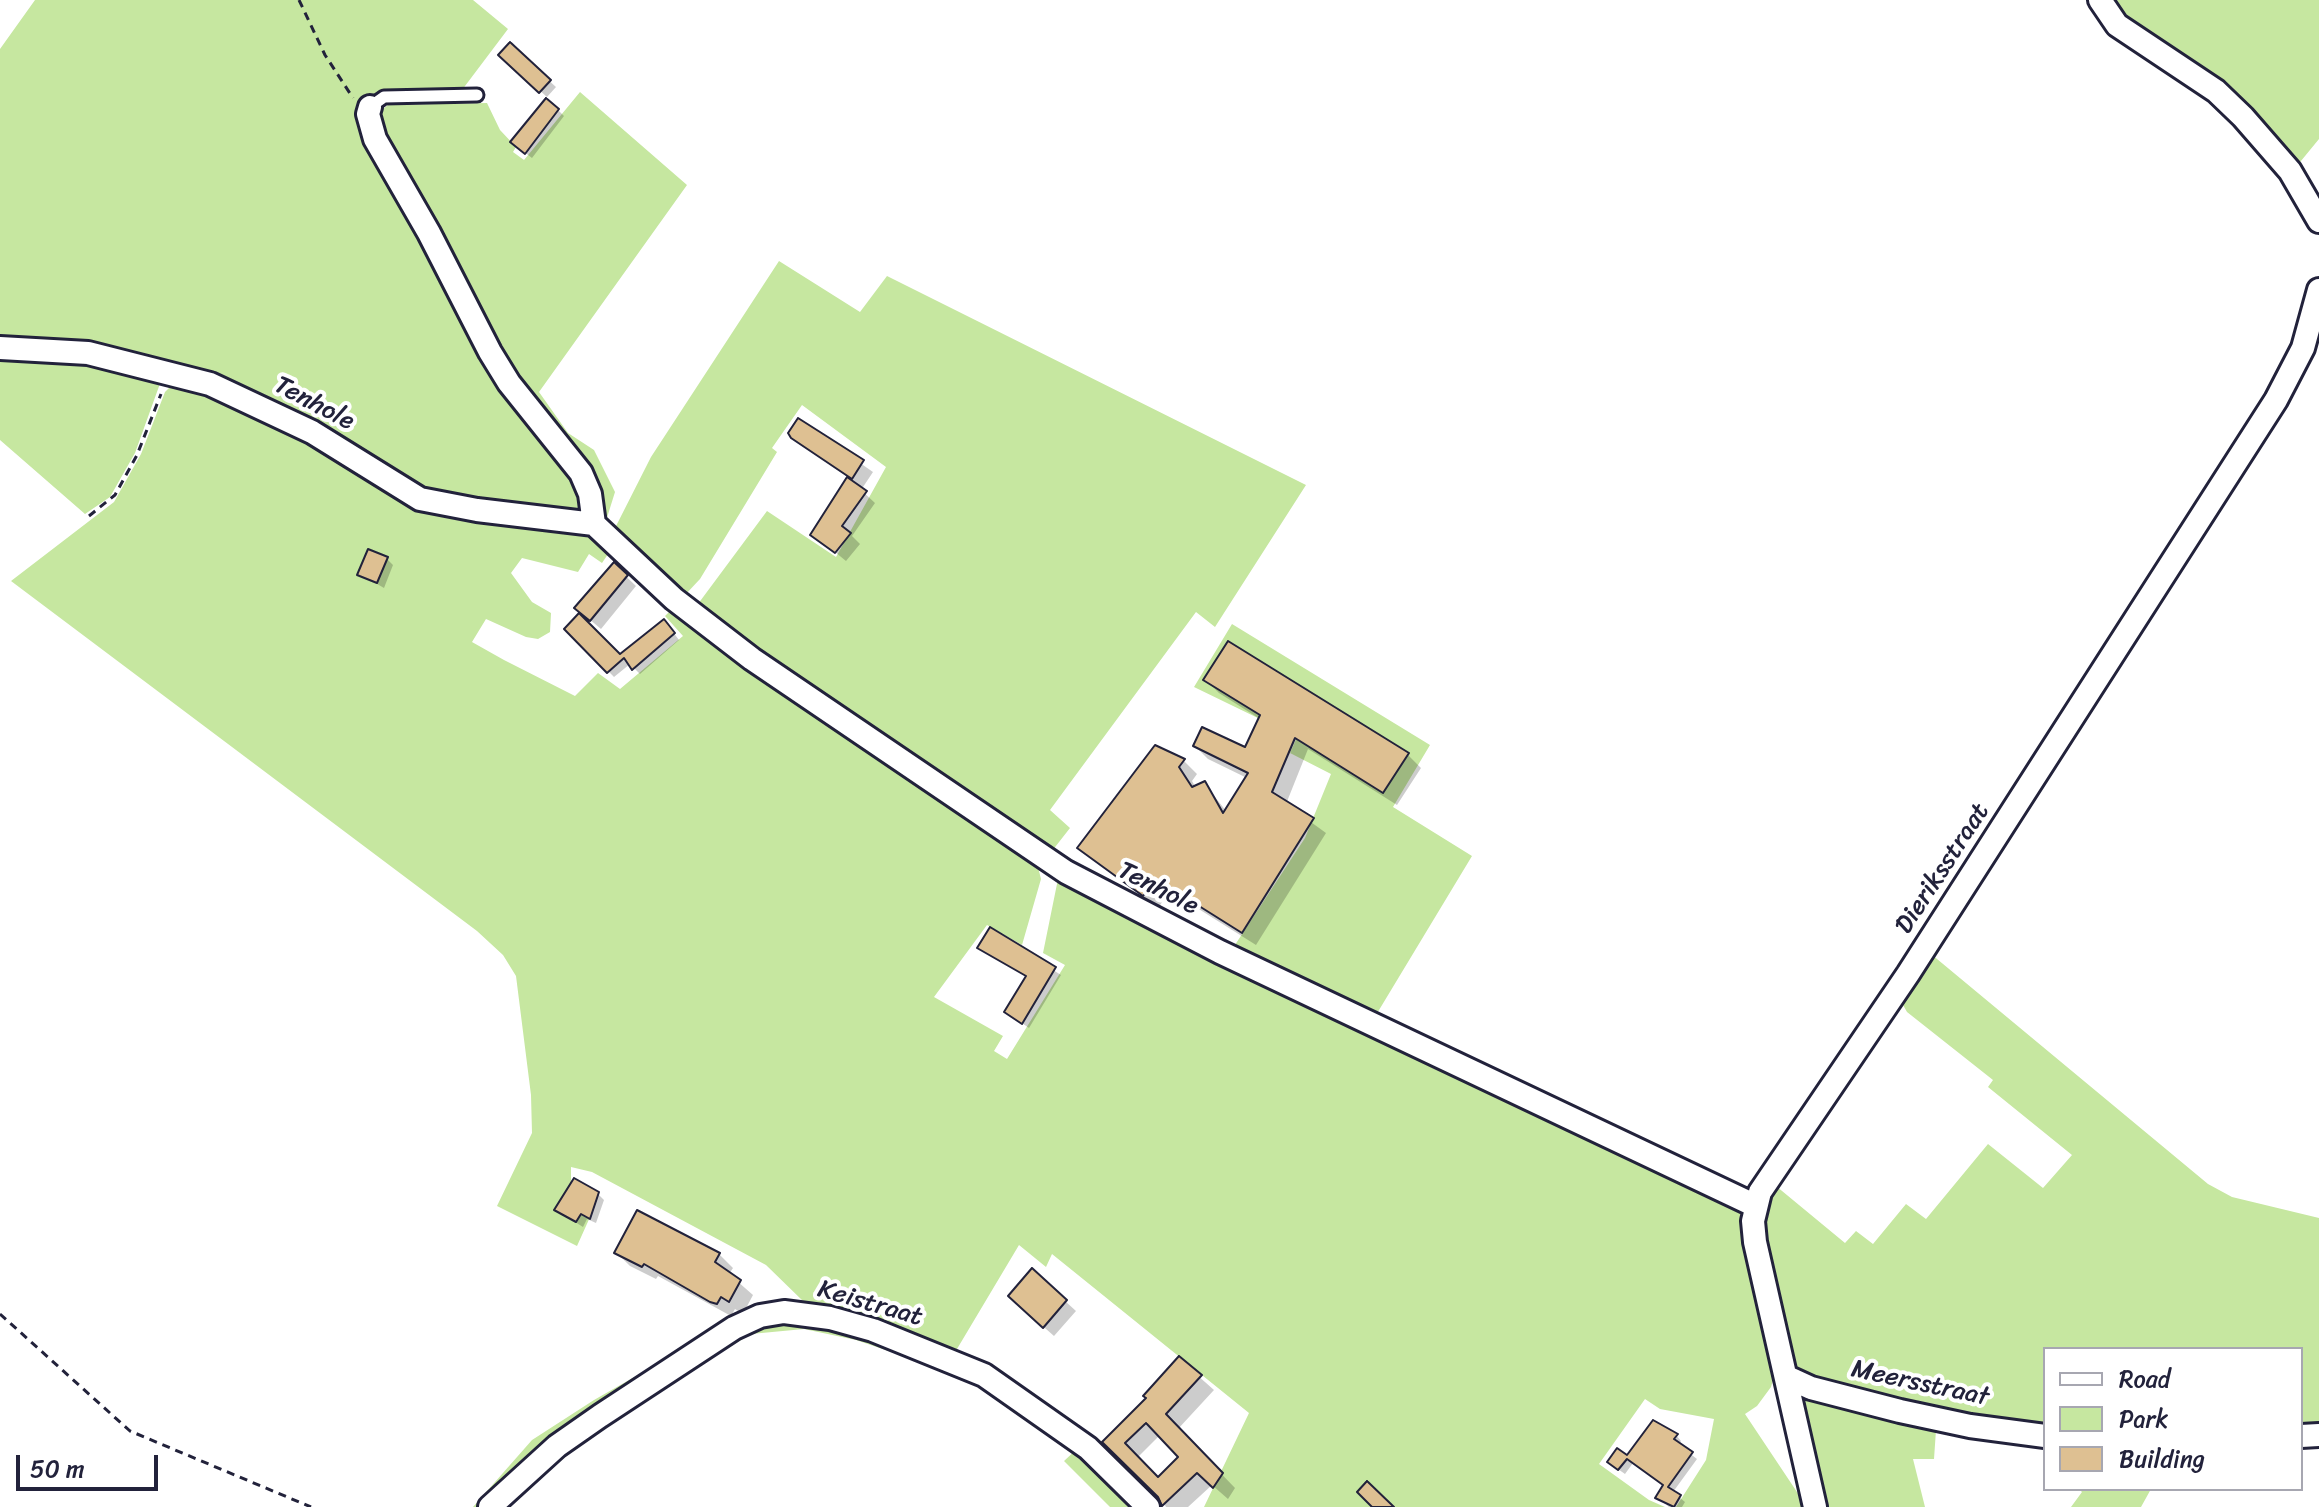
<!DOCTYPE html>
<style>
body{margin:0}
#map{position:relative;width:2319px;height:1507px;overflow:hidden;background:#fff;font-family:Sriracha,sans-serif}
canvas{display:block}
.legend{position:absolute;left:2043px;top:1347px;width:260px;height:144px;box-sizing:border-box;background:#fff;border:2px solid #a7a7b1;margin:0;padding:10px 14px;list-style:none;font-size:24px;color:#22223b}
.legend li{display:flex;align-items:center;gap:16px;height:40px}
.legend b{width:40px;border:2px solid #a7a7b1}
.scale{position:absolute;left:16px;top:1455px;width:142px;height:36px;box-sizing:border-box;border:4px solid #22223b;border-top:0;padding-left:10px;font-size:24px;line-height:28px;white-space:nowrap;color:#22223b;-webkit-text-stroke:6px #fff;paint-order:stroke}
</style>
<div id="map">
<canvas width="2319" height="1507"></canvas>
<ul class="legend">
<li><b style="height:10px;background:#fff"></b>Road</li>
<li><b style="height:22px;background:#c6e7a0"></b>Park</li>
<li><b style="height:22px;background:#dec092"></b>Building</li>
</ul>
<div class="scale">50 m</div>
</div>
<script>
const c = document.querySelector('canvas').getContext('2d');
c.lineJoin = 'round';
function fillPath(path, color) { c.fillStyle = color; c.fill(path, 'evenodd'); }
const toPath = rows => new Path2D(rows.map(r => 'M' + r).join(''));
function strokePath(path, color, width, dash) { c.strokeStyle = color; c.lineWidth = width; c.lineCap = dash ? 'butt' : 'round'; c.setLineDash(dash || []); c.stroke(path); }
function drawText(font, color, halo, rows, align = 'center') {
  c.font = font + ' Sriracha,sans-serif'; c.lineWidth = 8; c.setLineDash([]); c.textBaseline = 'middle'; c.strokeStyle = halo; c.fillStyle = color; for (const [text, x, y, turn = 0] of rows) {
    c.save(); c.translate(x, y); c.rotate((+turn || 0) * Math.PI / 180); c.textAlign = isNaN(turn) ? turn : align; if (halo) c.strokeText(text, 0, 0); c.fillText(text, 0, 0); c.restore();
  }
}
const green = toPath([
 [35,0,473,0,508,29,462,90,375,94,358,106,355,119,380,166,576,473,584,511,574,513,435,498,151,358,50,339,0,339,0,49],
 [2107,0,2319,0,2319,139,2296,167,2128,27],
 [580,92,687,185,539,392,568,433,594,450,615,492,605,524,509,376,389,155,378,113,388,105,487,103,500,130,516,147,513,152,524,160],
 [779,261,860,312,887,276,1306,485,1215,627,1196,612,1050,810,1070,828,1052,851,695,608,767,511,836,557,886,467,802,405,772,448,777,452,700,579,685,595,613,532,651,457],
 [0,354,62,356,162,378,135,453,110,497,85,514,0,440],
 [173,384,184,384,297,436,420,512,557,527,593,535,612,548,602,563,589,554,578,572,522,558,511,573,532,602,551,613,550,632,538,639,526,637,486,619,472,642,504,660,575,696,598,673,620,689,683,636,665,616,674,607,1003,839,1038,867,1041,879,1022,945,987,925,934,997,1003,1036,994,1051,1007,1059,1065,965,1043,953,1058,879,1749,1211,1775,1373,1771,1387,1757,1406,1745,1414,1807,1507,1676,1507,1706,1460,1714,1419,1660,1409,1645,1399,1599,1464,1649,1500,1665,1507,1204,1507,1249,1413,1052,1254,1046,1267,1019,1245,954,1354,805,1303,766,1265,592,1172,571,1167,571,1193,595,1206,577,1246,497,1206,532,1133,531,1095,516,976,503,955,477,931,11,581,114,502,141,454,165,392],
 [1232,624,1430,745,1393,807,1472,856,1373,1020,1231,951,1305,838,1331,774,1290,753,1297,737,1194,687],
 [1931,954,2208,1184,2232,1197,2319,1218,2319,1430,2301,1432,2301,1349,2045,1349,2045,1432,1904,1407,1796,1372,1790,1358,1761,1222,1776,1186,1845,1243,1856,1231,1873,1244,1906,1204,1926,1219,1988,1144,2043,1188,2072,1155,1988,1087,1993,1080,1907,1012,1903,1005,1905,994],
 [729,1323,484,1507,473,1507,532,1440,594,1400],
 [794,1323,831,1325,916,1352,915,1360,856,1340,804,1329,751,1334,611,1419,505,1507,496,1507,565,1446,693,1361,748,1328],
 [1807,1395,1936,1430,1934,1459,1913,1459,1925,1507,1820,1507,1799,1397],
 [1078,1448,1138,1507,1110,1507,1064,1461],
 [2079,1489,2151,1489,2141,1507,2071,1507,2082,1492]
]);
const shadow = toPath([
 [510,45,556,87,547,97,501,55],
 [558,110,564,116,532,158,519,148],
 [798,420,873,472,861,490,875,503,852,536,860,544,846,561,813,534,849,478,793,437],
 [387,559,393,565,384,588,360,574],
 [614,565,636,586,601,629,582,613],
 [670,628,679,640,640,674,630,664,614,677,567,629,620,657],
 [1206,680,1408,755,1421,768,1397,805,1308,749,1286,804,1326,833,1256,945,1170,891,1158,908,1080,848,1184,761,1197,774,1192,781,1196,788,1204,783,1226,811,1247,778,1208,759,1195,746,1246,749,1260,719,1219,693],
 [990,930,1061,975,1029,1028,1006,1012,1027,977,980,948],
 [598,1194,604,1200,596,1223,587,1219,583,1227,556,1210],
 [617,1253,719,1254,733,1268,729,1274,753,1295,743,1314,735,1309,731,1316,658,1276,656,1279,630,1266],
 [1032,1271,1076,1311,1054,1336,1020,1306],
 [1179,1359,1214,1390,1178,1429,1235,1488,1228,1499,1212,1485,1188,1507,1166,1507,1160,1496,1105,1442,1149,1399],
 [1160,1435,1181,1457,1158,1479,1137,1458],
 [1676,1435,1681,1441,1679,1445,1697,1459,1673,1492,1685,1502,1682,1507,1669,1507,1658,1498,1665,1486,1633,1463,1625,1474,1615,1467]
]);
const building = toPath([
 [510,42,551,80,539,93,498,55,510,42],
 [546,98,559,109,525,154,510,142,546,98],
 [798,418,864,460,852,479,791,438,788,433,798,418],
 [847,477,867,491,842,526,851,533,835,553,810,535,847,477],
 [368,549,388,557,377,583,357,575,368,549],
 [614,562,628,575,590,621,574,608,614,562],
 [579,613,620,654,664,619,675,633,632,670,624,658,607,673,564,629,579,613],
 [1228,641,1409,753,1383,793,1295,738,1272,792,1314,818,1242,933,1156,879,1143,896,1077,848,1155,745,1185,759,1179,767,1192,787,1205,781,1223,813,1248,773,1193,746,1202,727,1245,747,1260,715,1203,680,1228,641],
 [990,927,1056,967,1022,1024,1004,1012,1026,976,977,948,990,927],
 [574,1178,599,1192,590,1219,581,1214,576,1222,554,1210,574,1178],
 [637,1210,720,1253,715,1262,741,1280,729,1302,721,1297,717,1304,710,1302,644,1264,642,1267,614,1253,637,1210],
 [1032,1268,1067,1300,1043,1328,1008,1296,1032,1268],
 [1179,1356,1202,1375,1166,1414,1223,1473,1213,1488,1197,1473,1162,1506,1158,1497,1102,1442,1146,1398,1143,1396,1179,1356],
 [1146,1423,1178,1457,1158,1477,1125,1443,1146,1423],
 [1653,1420,1678,1434,1674,1439,1693,1452,1668,1487,1681,1495,1674,1507,1655,1498,1663,1485,1627,1459,1618,1470,1607,1462,1617,1448,1627,1455,1653,1420],
 [1367,1481,1394,1507,1372,1507,1357,1492,1367,1481]
]);
const path = toPath([
 [299,0,325,55,353,98],
 [89,516,115,495,137,455,161,394],
 [0,1314,130,1431,311,1507]
]);
const service = toPath([
 [370,107,384,97,477,95]
]);
const minor = toPath([
 [2100,0,2117,25,2216,91,2243,117,2290,171,2319,221],
 [370,107,368,114,375,139,429,233,490,352,509,383,581,473,590,494,594,524],
 [0,348,88,353,210,384,312,432,420,499,477,510,594,524,674,599,752,659,1066,872,1220,952,1756,1206],
 [1787,1377,1811,1388,1900,1411,1970,1426,2045,1436],
 [2301,1436,2319,1435],
 [490,1507,557,1446,600,1416,734,1328,760,1316,784,1312,830,1318,873,1330,984,1375,1088,1448,1148,1507],
 [1815,1507,1755,1242,1753,1221,1760,1192,1908,974,2276,400,2303,348,2319,290]
]);
const streetNames = [
 ["Tenhole",314,404,28],
 ["Dieriksstraat",1943,869,-57],
 ["Tenhole",1158,889,27],
 ["Keistraat",870,1304,16],
 ["Meersstraat",1920,1384,12]
];
fillPath(green, '#c6e7a0');
fillPath(shadow, '#0003');
fillPath(building, '#dec092');
strokePath(building, '#22223b', 2);
strokePath(service, '#22223b', 17);
strokePath(minor, '#22223b', 28);
strokePath(path, '#22223b', 3, [8, 6]);
strokePath(service, '#fff', 11);
strokePath(minor, '#fff', 22);
drawText('26px', '#22223b', '#fff', streetNames);
</script>
